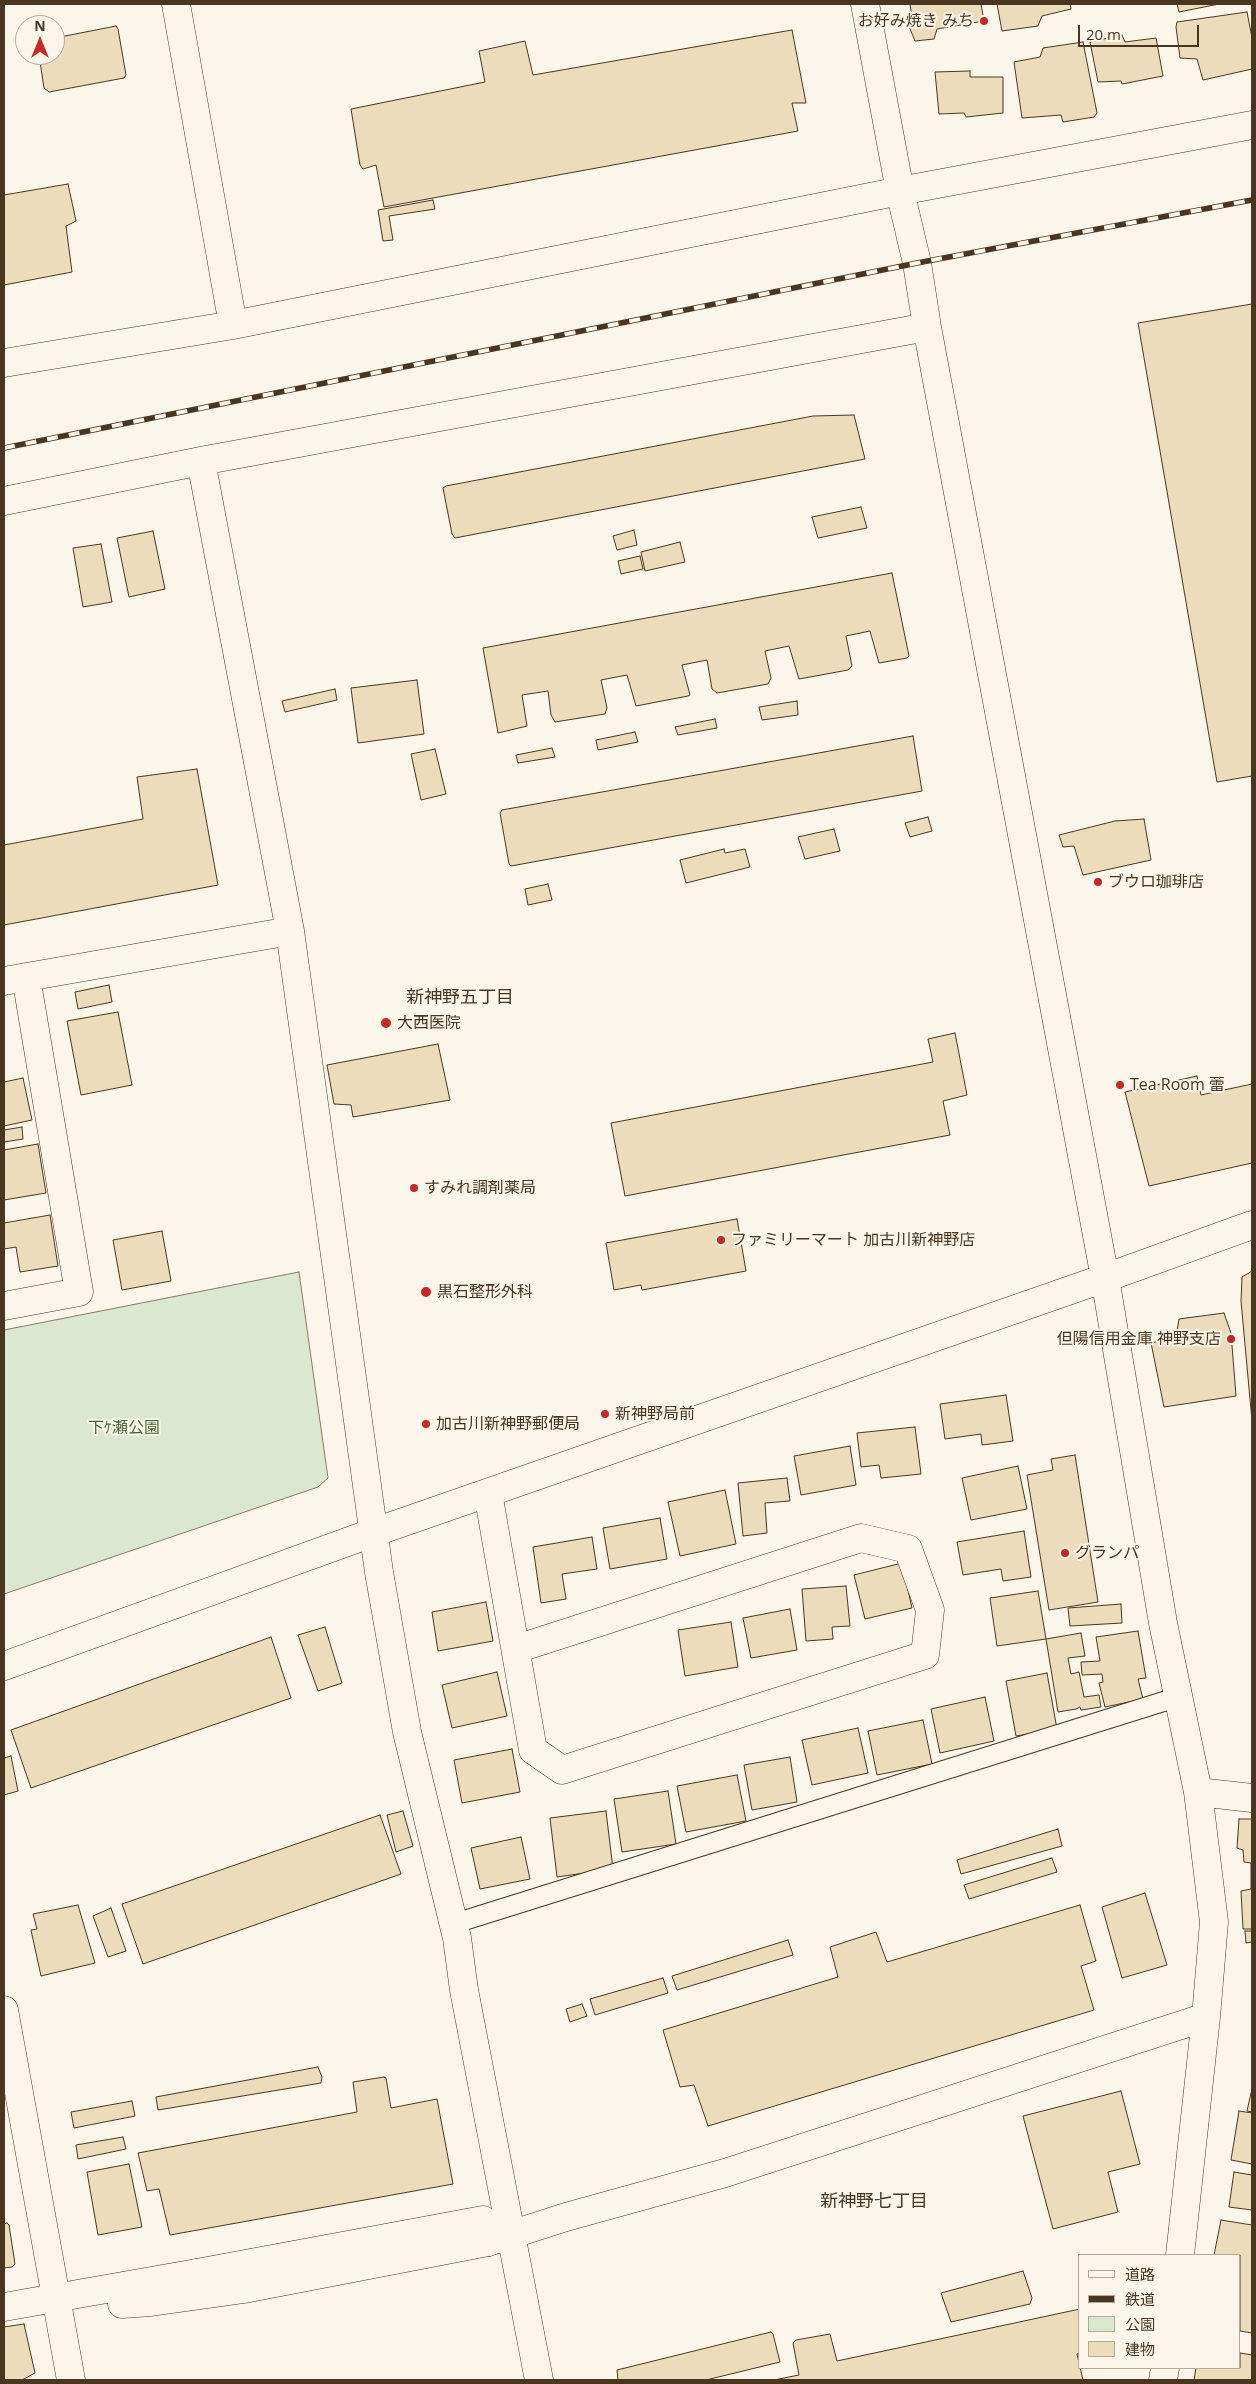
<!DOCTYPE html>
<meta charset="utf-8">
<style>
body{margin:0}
#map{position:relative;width:1256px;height:2384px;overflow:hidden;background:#fbf6e9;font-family:"Open Sans","Noto Sans JP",sans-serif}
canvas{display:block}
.frame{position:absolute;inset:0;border:5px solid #4a3520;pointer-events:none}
.legend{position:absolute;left:1078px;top:2254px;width:162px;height:115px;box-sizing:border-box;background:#fbf6e9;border:1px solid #b4a999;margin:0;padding:6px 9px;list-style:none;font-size:15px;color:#4a3520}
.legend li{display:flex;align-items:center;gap:10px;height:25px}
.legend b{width:25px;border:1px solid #b4a999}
.north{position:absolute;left:15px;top:15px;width:50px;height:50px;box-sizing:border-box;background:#fbf6e9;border:1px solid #b4a999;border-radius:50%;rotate:0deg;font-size:14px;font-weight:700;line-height:20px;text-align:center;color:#4a3520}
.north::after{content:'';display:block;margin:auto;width:18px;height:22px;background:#c62828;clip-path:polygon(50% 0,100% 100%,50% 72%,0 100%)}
.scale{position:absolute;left:1078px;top:25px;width:121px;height:22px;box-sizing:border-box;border:2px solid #4a3520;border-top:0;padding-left:6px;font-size:15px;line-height:18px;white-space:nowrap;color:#4a3520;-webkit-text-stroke:4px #fbf6e9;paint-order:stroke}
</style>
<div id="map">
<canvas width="1256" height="2384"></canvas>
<div class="frame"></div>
<ul class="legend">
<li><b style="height:6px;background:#fbf6e9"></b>道路</li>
<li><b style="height:6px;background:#4a3520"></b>鉄道</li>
<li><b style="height:14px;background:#dce7d0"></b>公園</li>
<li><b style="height:14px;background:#ecdcbc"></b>建物</li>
</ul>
<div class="north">N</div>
<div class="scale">20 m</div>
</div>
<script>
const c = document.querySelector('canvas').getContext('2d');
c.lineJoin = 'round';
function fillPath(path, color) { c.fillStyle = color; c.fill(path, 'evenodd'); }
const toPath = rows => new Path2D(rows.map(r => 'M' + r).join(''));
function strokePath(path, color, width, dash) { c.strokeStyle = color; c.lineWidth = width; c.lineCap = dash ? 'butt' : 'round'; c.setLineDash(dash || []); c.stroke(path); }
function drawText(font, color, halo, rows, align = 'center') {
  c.font = font + ' "Open Sans","Noto Sans JP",sans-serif'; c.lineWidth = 4; c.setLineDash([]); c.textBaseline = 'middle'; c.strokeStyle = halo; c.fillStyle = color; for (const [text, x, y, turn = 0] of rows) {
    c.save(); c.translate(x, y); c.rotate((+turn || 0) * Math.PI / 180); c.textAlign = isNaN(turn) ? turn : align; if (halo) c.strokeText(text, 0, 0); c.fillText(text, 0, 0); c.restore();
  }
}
const green = toPath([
 [299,1272,328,1478,318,1487,4,1594,4,1330,299,1272]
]);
const building = toPath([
 [910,4,981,4,984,21,937,29,934,39,915,41,908,24,912,18,910,4],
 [997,4,1070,4,1071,9,1042,16,1038,26,1002,31,997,4],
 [1177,4,1219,4,1179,12,1177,4],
 [1247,12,1252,38,1252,69,1203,80,1197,59,1180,58,1176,27,1177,22,1247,12],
 [116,26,118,29,126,75,124,78,49,92,44,88,39,55,55,55,55,38,116,26],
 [792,30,806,103,792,103,798,131,384,207,376,165,363,169,360,165,351,109,485,82,479,51,525,41,533,75,792,30],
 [1122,35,1125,42,1156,38,1163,76,1122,84,1121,81,1098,82,1090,42,1122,35],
 [1083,42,1097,113,1094,117,1063,122,1061,115,1022,118,1014,62,1040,57,1043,48,1083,42],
 [970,71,970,77,1003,77,1003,113,966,117,964,113,939,114,935,72,970,71],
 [68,184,76,221,66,226,72,272,4,285,4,195,68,184],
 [433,200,435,209,389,216,393,240,383,241,378,210,433,200],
 [1252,304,1252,776,1217,782,1138,323,1252,304],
 [854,415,865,459,455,538,452,534,443,488,446,486,813,416,854,415],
 [861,507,867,528,818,538,812,517,861,507],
 [634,530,637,545,617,550,613,536,634,530],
 [153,531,165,589,129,597,117,538,153,531],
 [680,542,685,562,645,571,641,552,680,542],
 [101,544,112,602,83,607,73,548,101,544],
 [640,556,643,569,621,574,618,561,640,556],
 [892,573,909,656,907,658,879,663,870,631,846,636,852,666,848,670,799,679,789,646,765,651,771,678,768,684,717,693,712,689,707,660,682,665,690,695,688,696,636,706,627,675,601,680,607,708,605,714,555,722,551,715,548,691,522,695,527,726,498,733,483,648,892,573],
 [417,680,424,734,358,743,351,688,417,680],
 [335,689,337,700,285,712,282,701,335,689],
 [797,701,798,715,762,720,759,707,797,701],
 [715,719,717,728,678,735,675,727,715,719],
 [635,732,638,742,598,750,596,740,635,732],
 [913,736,922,791,511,866,509,864,500,813,502,810,913,736],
 [552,748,555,757,518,763,516,755,552,748],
 [435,749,446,794,421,800,411,754,435,749],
 [197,769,218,885,4,925,4,845,143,819,137,777,197,769],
 [928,817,932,831,910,837,905,823,928,817],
 [1144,819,1151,860,1083,875,1074,846,1063,847,1059,835,1115,821,1144,819],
 [834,829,840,851,805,859,798,837,834,829],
 [724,849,725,853,745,849,750,867,686,883,680,860,724,849],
 [548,884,552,900,528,905,525,889,548,884],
 [109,985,112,1002,78,1009,75,992,109,985],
 [118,1012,132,1085,81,1095,67,1021,118,1012],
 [955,1033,967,1095,943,1101,950,1135,625,1196,611,1123,933,1062,928,1039,955,1033],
 [438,1044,450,1100,353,1117,351,1105,334,1104,327,1065,438,1044],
 [1197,1076,1201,1095,1252,1084,1252,1163,1149,1186,1125,1092,1197,1076],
 [23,1078,32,1120,4,1126,4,1082,23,1078],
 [22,1127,23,1139,4,1142,4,1130,22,1127],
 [38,1144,46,1193,4,1200,4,1150,38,1144],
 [50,1215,58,1266,20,1272,16,1247,4,1249,4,1223,50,1215],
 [737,1219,746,1271,642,1290,641,1285,614,1290,606,1243,737,1219],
 [162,1231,171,1281,122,1290,113,1240,162,1231],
 [1252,1271,1252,1421,1241,1301,1242,1277,1252,1271],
 [1224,1313,1231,1333,1236,1396,1164,1407,1151,1343,1176,1337,1179,1319,1224,1313],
 [1006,1395,1013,1441,982,1445,981,1434,945,1439,940,1404,1006,1395],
 [915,1427,921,1474,881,1478,879,1465,861,1467,857,1433,915,1427],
 [850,1446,856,1485,801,1495,794,1456,850,1446],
 [1075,1455,1098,1602,1049,1610,1027,1475,1053,1470,1051,1459,1075,1455],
 [1018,1466,1027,1509,971,1520,962,1478,1018,1466],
 [787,1478,790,1501,765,1503,767,1533,743,1536,738,1483,787,1478],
 [725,1490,736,1544,680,1556,668,1502,725,1490],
 [660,1518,667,1559,610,1569,603,1528,660,1518],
 [1024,1531,1031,1577,1003,1581,1001,1569,963,1575,957,1542,1024,1531],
 [592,1537,597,1569,562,1574,566,1599,541,1603,533,1547,592,1537],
 [902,1563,912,1608,865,1619,854,1575,902,1563],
 [846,1586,850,1626,832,1627,833,1639,806,1641,802,1589,846,1586],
 [1038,1591,1046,1639,997,1646,990,1598,1038,1591],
 [486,1602,493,1641,438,1651,432,1612,486,1602],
 [1121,1604,1122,1623,1070,1626,1068,1608,1121,1604],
 [790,1609,797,1650,751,1658,743,1618,790,1609],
 [731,1622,738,1667,685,1676,678,1630,731,1622],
 [325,1627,342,1683,318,1691,298,1635,325,1627],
 [1138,1631,1146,1678,1138,1679,1143,1699,1105,1707,1099,1683,1103,1682,1102,1674,1082,1675,1081,1662,1100,1661,1096,1637,1138,1631],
 [1081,1633,1085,1656,1068,1658,1071,1674,1079,1672,1084,1697,1099,1695,1101,1707,1081,1710,1080,1707,1076,1709,1058,1712,1046,1639,1081,1633],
 [271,1637,291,1698,31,1788,11,1730,271,1637],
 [497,1672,507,1716,452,1728,442,1685,497,1672],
 [1047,1673,1057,1729,1016,1736,1006,1681,1047,1673],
 [985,1697,994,1741,940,1753,931,1709,985,1697],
 [923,1720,932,1764,877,1775,868,1731,923,1720],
 [858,1728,868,1773,812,1785,802,1740,858,1728],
 [512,1749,520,1792,462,1803,454,1760,512,1749],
 [11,1756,18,1791,4,1795,4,1758,11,1756],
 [790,1757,797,1802,752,1810,744,1765,790,1757],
 [737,1775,746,1821,686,1832,677,1786,737,1775],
 [668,1791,676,1844,622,1852,614,1799,668,1791],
 [403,1811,413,1846,396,1852,387,1815,403,1811],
 [606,1811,613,1869,557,1877,550,1818,606,1811],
 [380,1815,401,1874,143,1964,122,1904,380,1815],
 [1239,1819,1252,1819,1252,1929,1243,1929,1241,1891,1251,1889,1251,1863,1244,1862,1243,1850,1237,1848,1239,1819],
 [1058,1829,1062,1846,961,1874,957,1860,1058,1829],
 [521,1837,530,1879,480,1889,471,1848,521,1837],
 [1052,1858,1057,1872,969,1899,964,1885,1052,1858],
 [1145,1893,1167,1965,1122,1978,1102,1907,1145,1893],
 [78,1905,95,1963,41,1976,31,1930,37,1929,33,1914,78,1905],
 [1080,1905,1096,1961,1081,1966,1094,2010,708,2126,694,2085,680,2087,663,2030,838,1977,830,1947,876,1932,887,1962,1080,1905],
 [111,1908,126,1951,108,1957,93,1916,111,1908],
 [1245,1931,1252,1931,1252,1942,1246,1943,1245,1931],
 [788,1940,793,1955,677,1990,672,1976,788,1940],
 [663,1978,668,1993,595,2015,590,1999,663,1978],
 [582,2004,587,2016,570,2022,566,2009,582,2004],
 [318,2067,322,2077,321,2083,158,2110,156,2097,318,2067],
 [384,2077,386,2078,391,2108,437,2099,453,2184,170,2235,159,2189,147,2191,138,2153,357,2112,353,2082,384,2077],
 [1121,2091,1140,2164,1108,2172,1118,2212,1053,2229,1023,2116,1121,2091],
 [1251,2093,1252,2093,1252,2112,1247,2111,1251,2093],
 [132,2101,135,2116,74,2128,71,2112,132,2101],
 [1239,2111,1252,2113,1252,2164,1231,2160,1239,2111],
 [123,2137,126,2149,78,2159,76,2145,123,2137],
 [129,2164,142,2227,98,2235,87,2172,129,2164],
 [1234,2172,1252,2175,1252,2210,1229,2207,1234,2172],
 [1221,2220,1252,2225,1252,2333,1240,2331,1240,2255,1214,2255,1221,2220],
 [7,2223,9,2225,15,2264,12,2267,4,2268,4,2224,7,2223],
 [1023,2271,1032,2298,1030,2304,951,2322,941,2293,1023,2271],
 [1080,2309,1080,2353,1077,2354,1083,2380,774,2380,799,2375,793,2343,796,2340,830,2334,837,2361,1080,2309],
 [24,2324,35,2373,22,2380,4,2380,4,2327,24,2324],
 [771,2332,773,2334,780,2362,706,2380,618,2380,617,2370,771,2332],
 [1240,2353,1252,2355,1252,2380,1194,2380,1196,2368,1240,2368,1240,2353]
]);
const service = toPath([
 [453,1924,1178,1697]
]);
const pedestrian = toPath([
 [197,2273,483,2220,488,2242]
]);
const minor = toPath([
 [176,4,233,325],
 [865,4,900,191,917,263,927,327,1105,1278,1163,1623,1198,1792,1214,1922,1206,2017,1180,2255],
 [4,363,233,325,900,191,1252,125],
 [201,461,290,931,379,1572,407,1732,457,1938,464,1990,539,2380],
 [4,501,201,461,927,327],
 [4,981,290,931],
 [1105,1278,1252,1225],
 [4,1306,79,1292,26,977],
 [488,1493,533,1750,562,1770,925,1655,930,1610,908,1549,861,1538,516,1649],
 [1198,1792,1252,1798],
 [4,2010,71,2380],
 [122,2304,151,2302,244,2289,488,2242,566,2217,725,2173,1206,2017],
 [4,2307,197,2273],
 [1163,2380,1165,2368]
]);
const tertiary = toPath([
 [4,1666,372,1533,1105,1278]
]);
const rail = toPath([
 [4,448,917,263,1252,200]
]);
const markers = [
 [984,21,5,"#c62828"],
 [1098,882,5,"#c62828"],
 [386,1023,6,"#c62828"],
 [1120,1085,5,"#c62828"],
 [414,1188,5,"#c62828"],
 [721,1240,5,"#c62828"],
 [426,1292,6,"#c62828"],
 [1231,1339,5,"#c62828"],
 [605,1414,5,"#c62828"],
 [426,1424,5,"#c62828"],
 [1065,1553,5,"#c62828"]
];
const poiNames = [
 ["お好み焼き みち",974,21,"right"],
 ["ブウロ珈琲店",1108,882],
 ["大西医院",397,1023],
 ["Tea Room 蕾",1130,1085],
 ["すみれ調剤薬局",424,1188],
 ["ファミリーマート 加古川新神野店",731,1240],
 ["黒石整形外科",437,1292],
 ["但陽信用金庫 神野支店",1221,1339,"right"],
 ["新神野局前",615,1414],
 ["加古川新神野郵便局",436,1424],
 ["グランパ",1075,1553]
];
const parkNames = [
 ["下ｹ瀬公園",124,1428]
];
const neighbourhoodNames = [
 ["新神野五丁目",460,998],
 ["新神野七丁目",874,2202]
];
fillPath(green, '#dce7d0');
strokePath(green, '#887966', 1);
fillPath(building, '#ecdcbc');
strokePath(building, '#4a3520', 1);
strokePath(service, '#4a3520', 21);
strokePath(pedestrian, '#4a3520', 29);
strokePath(minor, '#4a3520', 29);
strokePath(tertiary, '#4a3520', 29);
strokePath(service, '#fbf6e9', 19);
strokePath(pedestrian, '#fbf6e9', 28);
strokePath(minor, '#fbf6e9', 28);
strokePath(tertiary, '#fbf6e9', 28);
strokePath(rail, '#4a3520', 5.5);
strokePath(rail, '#fbf6e9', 4, [11]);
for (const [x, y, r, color] of markers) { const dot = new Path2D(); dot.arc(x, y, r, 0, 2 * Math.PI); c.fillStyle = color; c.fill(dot); strokePath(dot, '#fbf6e9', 2); }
drawText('16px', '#4a3520', '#fbf6e9', poiNames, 'left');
drawText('16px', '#436837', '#fbf6e9', parkNames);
drawText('18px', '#4a3520', '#fbf6e9', neighbourhoodNames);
</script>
